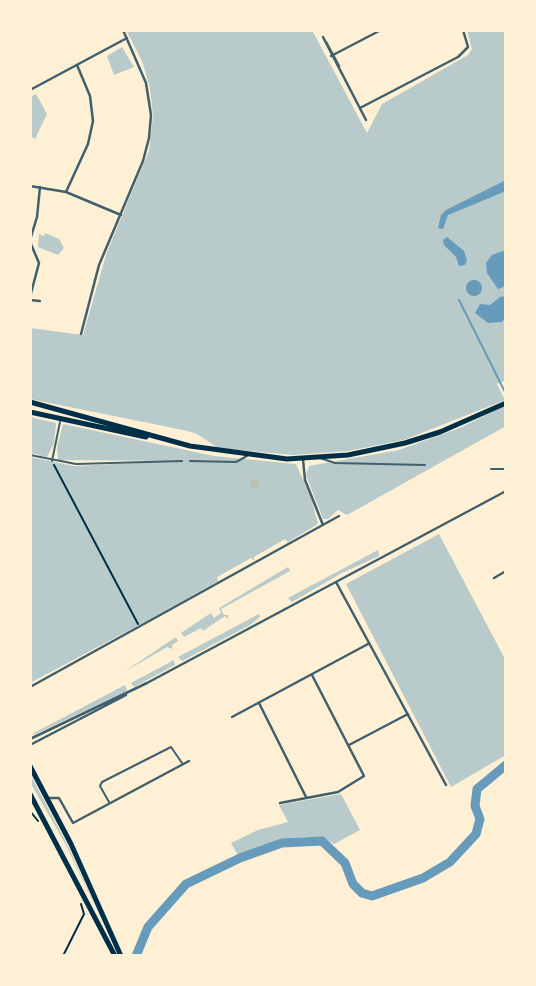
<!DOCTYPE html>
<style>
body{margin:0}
#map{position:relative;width:536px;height:986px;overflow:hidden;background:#fdf0d5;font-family:"DM Sans",sans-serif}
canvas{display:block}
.frame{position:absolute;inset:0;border:32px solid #fdf0d5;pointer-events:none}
</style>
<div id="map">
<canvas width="536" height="986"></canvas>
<div class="frame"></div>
</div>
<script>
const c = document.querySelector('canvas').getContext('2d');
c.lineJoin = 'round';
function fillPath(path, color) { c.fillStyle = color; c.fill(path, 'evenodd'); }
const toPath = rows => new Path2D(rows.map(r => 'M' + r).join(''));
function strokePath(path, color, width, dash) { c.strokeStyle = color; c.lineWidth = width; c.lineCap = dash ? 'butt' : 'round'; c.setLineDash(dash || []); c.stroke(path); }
const green = toPath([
 [126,30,312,30,367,133,382,104,468,55,472,49,467,30,506,30,506,380,497,384,505,400,404,440,348,451,293,455,218,448,197,434,183,430,30,399,30,328,83,335,107,252,149,151,153,116,150,88,142,61],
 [122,47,134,67,114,75,107,56],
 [36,94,47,114,35,139,30,135,30,97],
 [45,233,59,239,64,248,58,255,38,247,39,234,44,236],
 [506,405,506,426,347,515,338,510,328,519,323,519,306,475,309,466,399,450,462,427],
 [30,417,56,423,54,443,47,457,30,453],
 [63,424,214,456,296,464,311,498,318,524,288,542,285,539,254,557,254,561,251,558,217,577,218,581,152,618,30,683,30,457,74,466,184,461,58,460,57,447],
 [439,534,506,661,506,755,451,787,346,584],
 [378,550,379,556,342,573,292,602,288,598],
 [288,567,290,571,221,609,224,615,228,615,228,619,225,616,203,631,201,628,184,637,181,633,211,613,214,618,221,613,219,608],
 [259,614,260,617,250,625,182,661,178,657],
 [176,637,178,641,172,645,172,649,167,647,124,672],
 [174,660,175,665,134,687,131,683],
 [125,685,127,691,33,735,34,733],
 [30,774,67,844,106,929,66,845,30,782],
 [341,794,360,830,334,844,321,837,291,838,239,857,231,843,258,830,288,822,279,805]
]);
const water = toPath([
 [506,180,506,191,448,215,443,229,438,228,441,215,446,210],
 [447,237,464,251,467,260,465,265,459,266,456,257,444,245,443,240],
 [503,251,506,252,506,286,498,289,487,273,486,263,492,255],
 '466 288a8 8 0 1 1 16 0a8 8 0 1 1-16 0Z',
 [506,296,506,316,502,322,488,323,475,313,480,304,490,305,500,297]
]);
const stream = toPath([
 [459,300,506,394]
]);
const river = toPath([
 [136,956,148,927,186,884,240,858,282,843,322,841,345,863,353,884,362,893,372,896,423,878,450,862,476,834,480,819,475,806,477,789,506,765]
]);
const building = toPath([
 '250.5 483a4.5 4.5 0 1 1 9 0a4.5 4.5 0 1 1-9 0Z'
]);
const path = toPath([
 [54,465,138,624],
 [30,811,38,821],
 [63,956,84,914,81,904]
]);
const service = toPath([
 [30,455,76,464,182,461],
 [320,458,335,463,425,465],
 [52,461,60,422],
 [190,461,236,462,247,456],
 [491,469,506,469],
 [109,802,100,786,102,782,171,747,182,763]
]);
const minor = toPath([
 [323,37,366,120],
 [326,42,339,66],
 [331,56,381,30],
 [30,90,127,38],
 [360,108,458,57,468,47,463,30],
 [30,186,66,192,121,215],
 [66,192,88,144,93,121,90,96,77,65],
 [30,240,37,217,40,187],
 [30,242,39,263,30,297],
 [30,300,40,301],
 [81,334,99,265,143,161,149,138,151,115,146,83,123,30],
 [303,459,305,480,323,525],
 [494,578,506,571],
 [336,582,446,785],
 [30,687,339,516],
 [259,703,306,797],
 [232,717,368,644],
 [30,739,147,683,506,491],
 [30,745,126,695],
 [349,745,408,714],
 [48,798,59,798,73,823,189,761],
 [280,803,338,792,364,776,312,675]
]);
const primary = toPath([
 [30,402,190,446,287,459,348,455,405,443,440,432,506,403],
 [30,412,146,437],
 [30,766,71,844,121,956],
 [30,794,115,956]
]);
fillPath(green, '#b9caca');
fillPath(water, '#669bbc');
strokePath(stream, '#669bbc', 2);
strokePath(river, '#669bbc', 9);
fillPath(building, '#bec0b2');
strokePath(path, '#003049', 2);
strokePath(service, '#3f606c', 2);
strokePath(minor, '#3f606c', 2.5);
strokePath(primary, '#003049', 5);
</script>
